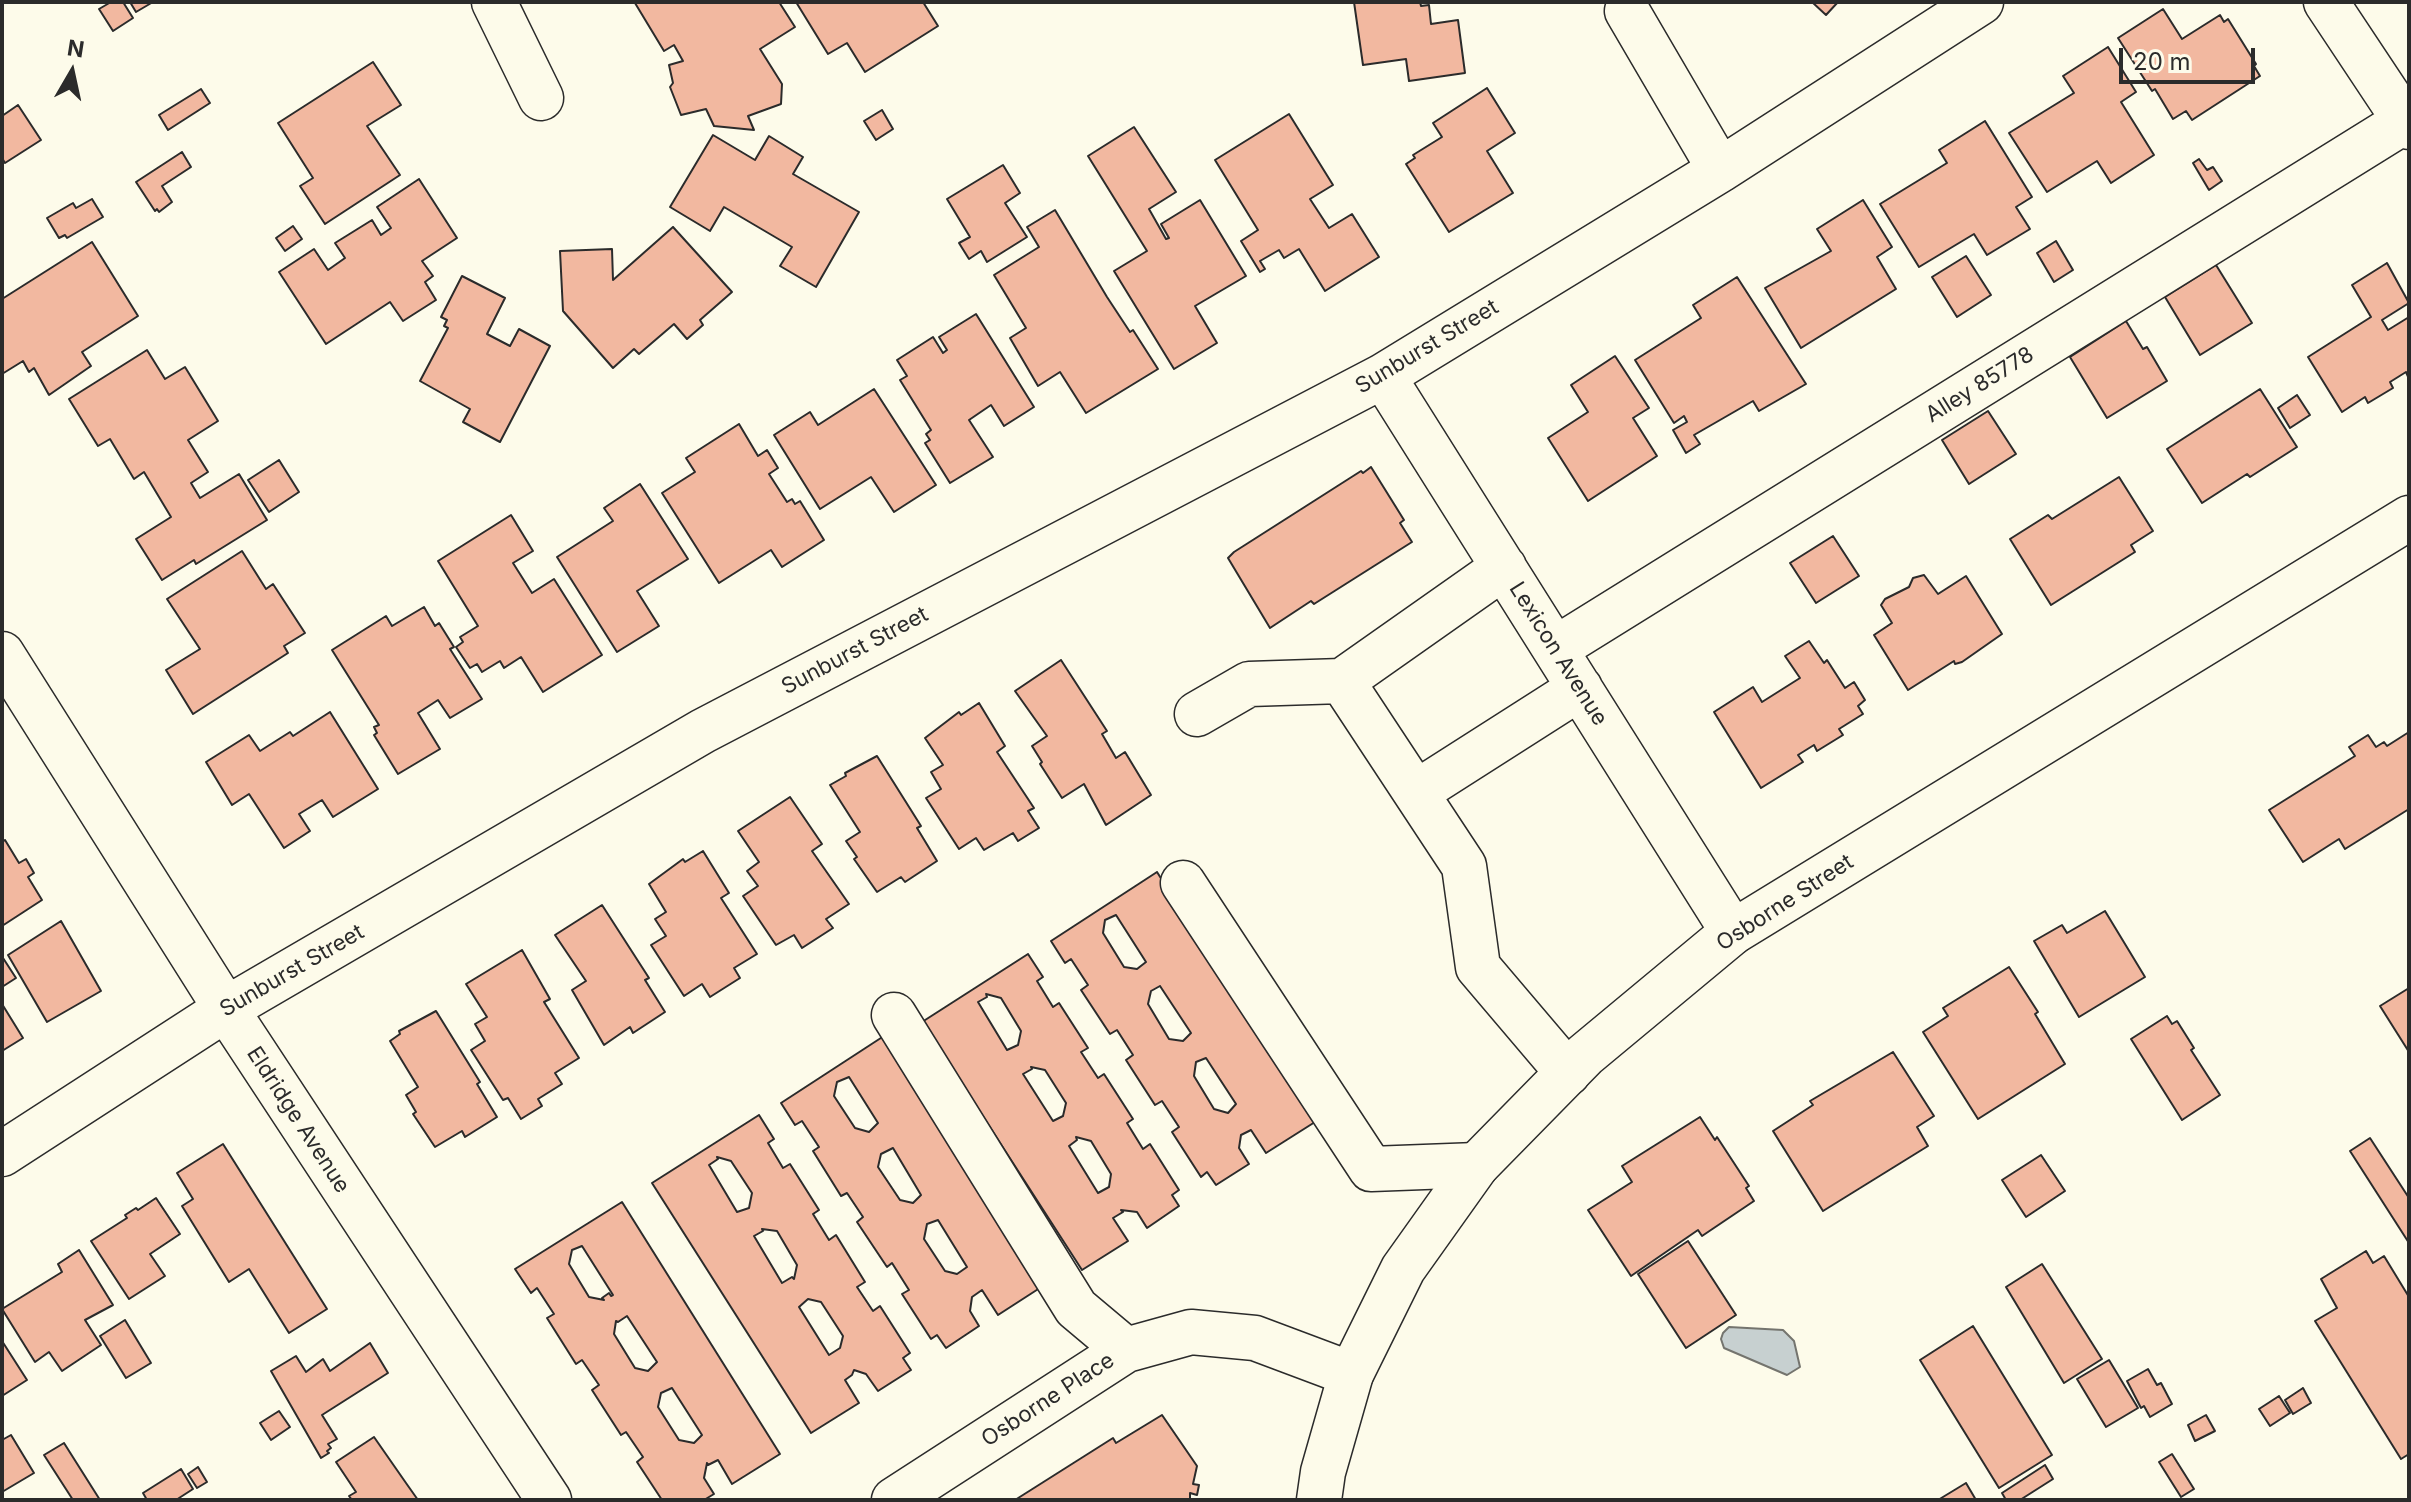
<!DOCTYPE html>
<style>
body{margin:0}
#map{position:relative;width:2411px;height:1502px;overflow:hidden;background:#fdfbea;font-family:Inter,sans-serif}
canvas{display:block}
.frame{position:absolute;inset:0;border:4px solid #2b2b2b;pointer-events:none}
.north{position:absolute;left:32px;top:32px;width:80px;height:80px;-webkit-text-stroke:6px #fdfbea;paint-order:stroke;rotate:9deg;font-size:22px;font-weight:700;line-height:32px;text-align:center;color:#2b2b2b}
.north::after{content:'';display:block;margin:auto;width:28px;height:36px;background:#2b2b2b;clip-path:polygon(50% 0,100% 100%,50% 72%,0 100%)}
.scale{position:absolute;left:2119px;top:48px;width:136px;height:36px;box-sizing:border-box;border:4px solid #2b2b2b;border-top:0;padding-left:10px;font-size:24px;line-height:28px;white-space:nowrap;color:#2b2b2b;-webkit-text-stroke:6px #fdfbea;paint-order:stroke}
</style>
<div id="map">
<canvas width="2411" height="1502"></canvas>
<div class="frame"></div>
<div class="north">N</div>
<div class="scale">20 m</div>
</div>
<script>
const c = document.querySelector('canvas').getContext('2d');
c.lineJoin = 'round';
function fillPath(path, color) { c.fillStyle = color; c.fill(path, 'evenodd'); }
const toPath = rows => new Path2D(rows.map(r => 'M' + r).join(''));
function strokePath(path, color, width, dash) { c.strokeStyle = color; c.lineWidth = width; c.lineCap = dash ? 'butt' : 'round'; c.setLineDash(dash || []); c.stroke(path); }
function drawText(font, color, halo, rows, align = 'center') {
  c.font = font + ' Inter,sans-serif'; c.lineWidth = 6; c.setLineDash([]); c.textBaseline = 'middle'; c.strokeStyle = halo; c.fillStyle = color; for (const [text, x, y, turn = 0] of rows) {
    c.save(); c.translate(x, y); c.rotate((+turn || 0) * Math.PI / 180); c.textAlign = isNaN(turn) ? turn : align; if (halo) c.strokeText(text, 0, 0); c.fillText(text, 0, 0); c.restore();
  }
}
const water = toPath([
 [1729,1327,1783,1330,1794,1341,1800,1367,1787,1375,1724,1348,1721,1339,1723,1333,1729,1327]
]);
const building = toPath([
 [111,2,123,2,133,18,113,31,99,9,111,2],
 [130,2,153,2,136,12,130,2],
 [637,2,779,2,795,27,760,49,782,84,781,104,748,116,754,130,714,126,706,109,681,115,670,87,673,83,669,65,683,61,674,45,664,51,635,3,637,2],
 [796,2,923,2,938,26,865,72,847,43,828,54,796,2],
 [1354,2,1420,2,1421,6,1429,5,1431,24,1458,20,1465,73,1409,81,1406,59,1363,65,1354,2],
 [1812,2,1838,2,1826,15,1812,2],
 [2163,9,2182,39,2220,15,2224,22,2228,19,2256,64,2254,66,2260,76,2192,120,2186,111,2173,119,2155,89,2152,91,2118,38,2163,9],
 [2108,47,2136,92,2121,102,2154,155,2111,183,2097,161,2047,192,2009,133,2074,93,2063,76,2108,47],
 [373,62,401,105,367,126,400,175,325,224,300,186,313,178,278,123,373,62],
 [1487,88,1515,133,1487,151,1513,193,1449,232,1406,164,1415,158,1413,155,1442,137,1433,123,1487,88],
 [201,89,210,103,168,130,159,115,201,89],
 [18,105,41,140,5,163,2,158,2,116,18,105],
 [882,110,893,129,876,140,864,121,882,110],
 [1289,114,1333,185,1310,199,1329,228,1352,214,1379,257,1325,291,1299,249,1284,258,1279,250,1260,261,1265,269,1260,272,1241,241,1258,230,1215,160,1289,114],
 [1985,121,2032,197,2016,207,2030,229,1987,255,1974,234,1919,267,1880,204,1947,163,1939,150,1985,121],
 [1134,127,1176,192,1149,209,1166,239,1169,238,1161,224,1200,200,1246,276,1195,306,1217,343,1174,369,1114,271,1147,251,1088,156,1134,127],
 [713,135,755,160,769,136,803,157,793,174,859,212,816,287,780,266,792,247,724,207,710,231,670,207,713,135],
 [182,152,191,167,162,186,172,202,159,212,157,209,155,211,136,182,182,152],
 [2199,159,2207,170,2213,167,2222,181,2209,190,2193,163,2199,159],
 [1003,165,1020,193,1005,203,1027,237,987,262,981,251,969,259,959,243,970,237,947,199,1003,165],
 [419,179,457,238,422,261,433,276,425,282,436,300,403,321,390,302,326,344,279,272,314,249,328,270,345,258,335,243,372,220,381,235,391,228,377,207,419,179],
 [92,199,103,217,67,238,65,235,59,238,47,218,73,203,76,208,92,199],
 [1863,200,1892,247,1877,257,1896,289,1801,348,1765,288,1831,251,1817,229,1863,200],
 [1055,210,1107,297,1130,332,1133,330,1158,369,1086,413,1060,372,1038,386,1010,338,1026,328,994,275,1039,247,1027,227,1055,210],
 [293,226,302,239,285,251,276,238,293,226],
 [673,227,732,292,700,320,703,325,687,339,674,324,639,354,634,349,613,368,563,311,560,251,612,249,613,280,673,227],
 [2056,241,2073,270,2054,282,2037,253,2056,241],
 [92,242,138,316,82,352,91,366,49,395,34,368,29,372,23,361,2,374,2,299,92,242],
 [1966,256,1991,295,1957,317,1932,277,1966,256],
 [2387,263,2409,303,2382,320,2388,330,2409,317,2409,379,2406,372,2390,382,2393,388,2368,403,2365,397,2342,412,2308,357,2371,317,2352,285,2387,263],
 [2216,265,2252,323,2200,355,2165,297,2216,265],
 [462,276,505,298,487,334,510,346,519,329,550,346,500,442,463,422,470,409,420,381,448,328,444,326,447,320,441,317,462,276],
 [1737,277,1806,384,1759,411,1753,401,1694,435,1700,444,1686,453,1673,430,1687,422,1684,416,1674,423,1635,360,1701,318,1693,305,1737,277],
 [976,314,1034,407,1004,426,991,405,969,420,993,457,950,483,925,443,930,440,926,434,931,430,900,380,907,376,897,360,933,337,943,353,947,350,939,337,976,314],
 [2126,321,2143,349,2147,347,2167,381,2107,418,2070,357,2126,321],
 [147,350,165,379,185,367,218,421,188,440,208,472,191,483,200,498,239,474,267,520,196,564,194,560,162,580,136,539,171,517,144,472,134,479,110,439,98,446,69,399,147,350],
 [1615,356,1649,408,1633,418,1657,456,1588,501,1548,438,1588,412,1571,385,1615,356],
 [874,389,936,485,894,512,871,477,820,509,774,435,810,412,818,425,874,389],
 [2260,389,2297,447,2250,477,2247,474,2202,503,2167,449,2260,389],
 [2297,395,2310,415,2290,428,2278,408,2297,395],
 [1988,411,2016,454,1969,484,1942,440,1988,411],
 [739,424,758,456,767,450,778,468,769,474,787,502,792,499,795,504,800,501,824,540,782,567,771,550,719,583,662,493,695,472,686,458,739,424],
 [279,460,299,492,269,512,248,480,279,460],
 [1371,467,1404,520,1400,523,1412,542,1314,604,1311,601,1270,628,1228,558,1234,552,1361,471,1363,473,1371,467],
 [2119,477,2153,531,2131,545,2135,552,2051,605,2010,539,2048,515,2052,519,2119,477],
 [640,484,688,559,637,591,659,626,617,652,557,557,613,521,604,508,640,484],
 [511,515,533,551,513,563,532,593,554,579,602,655,543,692,521,657,504,668,500,661,482,672,477,664,470,668,456,647,463,642,460,637,478,626,438,561,511,515],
 [1833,536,1859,576,1816,603,1790,563,1833,536],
 [242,551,266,589,273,584,305,633,284,646,288,653,193,714,166,670,200,649,167,599,242,551],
 [1924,575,1938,594,1966,576,2002,634,1962,662,1955,664,1954,661,1908,690,1874,635,1892,623,1881,605,1885,599,1909,587,1913,578,1924,575],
 [424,607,435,626,439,623,454,647,450,649,482,699,450,718,438,700,418,713,440,749,398,774,374,735,377,733,374,727,379,725,332,650,386,616,392,626,424,607],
 [1809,641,1824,663,1827,660,1845,688,1854,682,1865,700,1858,706,1863,714,1839,729,1843,735,1817,751,1814,745,1798,755,1803,762,1761,788,1714,712,1753,687,1762,702,1800,678,1785,656,1809,641],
 [1061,660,1107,731,1102,734,1116,758,1125,752,1151,795,1106,825,1084,784,1062,798,1040,764,1042,762,1032,746,1047,736,1015,691,1061,660],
 [979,703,1005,746,997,752,1034,808,1028,811,1039,828,1018,841,1013,833,984,850,976,838,959,849,926,798,941,789,931,772,943,765,925,738,959,712,961,715,979,703],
 [330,712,378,789,333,817,322,800,299,814,310,831,284,848,249,794,232,805,206,762,249,735,260,751,290,732,293,736,330,712],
 [2409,732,2409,809,2345,849,2339,839,2303,862,2269,810,2355,756,2349,747,2368,735,2376,747,2384,742,2387,746,2409,732],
 [877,756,921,826,917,828,937,861,905,882,901,877,877,892,854,859,857,857,846,841,860,832,830,785,846,776,845,773,877,756],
 [790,797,822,844,812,851,849,904,826,919,833,928,802,948,794,935,776,945,743,896,758,886,747,871,759,862,738,831,790,797],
 [5,840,19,863,26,859,34,873,28,877,42,900,2,926,2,842,5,840],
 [703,851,729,893,721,898,757,954,734,968,740,978,710,997,702,984,684,996,651,945,666,936,655,919,666,912,649,884,683,859,685,862,703,851],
 [1157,872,1315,1122,1266,1153,1251,1130,1241,1135,1239,1148,1249,1164,1216,1185,1207,1172,1201,1177,1172,1132,1179,1127,1162,1101,1155,1105,1126,1060,1133,1055,1117,1030,1110,1034,1081,990,1088,985,1071,959,1065,963,1051,941,1157,872],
 [1116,915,1146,962,1137,969,1124,967,1103,933,1105,920,1116,915],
 [1160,986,1191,1033,1183,1041,1169,1039,1148,1004,1151,991,1160,986],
 [1206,1058,1236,1104,1228,1113,1214,1109,1194,1076,1196,1062,1206,1058],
 [602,905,649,978,645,980,665,1012,633,1033,630,1027,604,1045,572,990,586,981,555,935,602,905],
 [2105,911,2145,977,2079,1017,2034,941,2062,925,2067,933,2105,911],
 [61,921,101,991,47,1022,8,955,61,921],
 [522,950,550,999,544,1002,579,1058,555,1073,562,1084,538,1099,542,1106,521,1119,508,1098,503,1100,471,1050,485,1041,475,1024,487,1017,466,984,522,950],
 [1028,954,1043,977,1037,981,1053,1007,1059,1003,1088,1048,1081,1052,1098,1078,1104,1074,1133,1119,1127,1123,1143,1149,1150,1144,1179,1190,1172,1195,1179,1206,1147,1228,1137,1212,1121,1210,1123,1212,1113,1218,1128,1241,1082,1270,922,1022,1028,954],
 [986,994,1001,998,1021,1031,1018,1045,1007,1050,978,1002,987,997,986,994],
 [1031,1067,1045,1070,1066,1103,1063,1116,1053,1121,1023,1074,1032,1069,1031,1067],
 [1076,1137,1091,1141,1111,1174,1109,1187,1098,1193,1069,1146,1077,1140,1076,1137],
 [3,958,16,978,2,987,2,959,3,958],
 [2009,967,2038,1012,2035,1014,2065,1064,1978,1119,1923,1032,1948,1016,1943,1008,2009,967],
 [2409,988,2409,1052,2380,1006,2409,988],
 [2,1004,23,1038,2,1051,2,1004],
 [436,1011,480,1082,477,1084,497,1117,465,1137,462,1131,435,1147,413,1114,416,1112,406,1095,418,1087,390,1041,400,1034,399,1031,436,1011],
 [2167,1016,2172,1024,2177,1021,2194,1048,2191,1050,2220,1095,2182,1120,2131,1039,2167,1016],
 [887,1034,1046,1284,998,1315,982,1290,972,1297,970,1311,979,1326,946,1348,937,1335,931,1339,902,1294,909,1290,892,1263,887,1267,857,1222,863,1217,847,1193,841,1196,813,1151,819,1147,802,1121,795,1125,781,1103,887,1034],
 [849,1077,878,1123,869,1132,855,1128,834,1096,837,1082,849,1077],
 [893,1148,921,1195,913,1203,900,1200,878,1167,881,1154,893,1148],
 [938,1220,967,1267,957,1274,945,1271,924,1239,927,1224,938,1220],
 [1893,1052,1934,1116,1917,1127,1928,1146,1823,1211,1773,1131,1813,1105,1810,1101,1893,1052],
 [759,1115,774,1139,768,1143,783,1168,790,1164,819,1210,813,1214,829,1240,836,1235,865,1282,857,1287,873,1311,880,1306,910,1353,903,1358,911,1370,878,1391,866,1374,854,1370,852,1375,845,1380,859,1403,811,1433,652,1183,759,1115],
 [717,1157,731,1161,752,1193,749,1208,737,1212,709,1165,718,1159,717,1157],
 [762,1229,777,1231,797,1265,794,1279,792,1277,782,1283,754,1236,763,1231,762,1229],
 [808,1299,821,1302,843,1336,840,1348,829,1355,799,1307,808,1299],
 [1700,1117,1715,1140,1717,1137,1749,1186,1746,1188,1754,1201,1702,1236,1698,1230,1631,1276,1588,1210,1632,1182,1622,1166,1700,1117],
 [2370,1138,2409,1198,2409,1243,2350,1151,2370,1138],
 [223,1144,327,1309,289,1333,249,1269,229,1282,182,1206,193,1199,177,1173,223,1144],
 [2041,1155,2065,1191,2026,1217,2002,1180,2041,1155],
 [156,1198,180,1234,150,1254,165,1276,129,1299,91,1241,127,1218,125,1215,136,1208,138,1210,156,1198],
 [622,1202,780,1454,732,1484,718,1460,708,1465,707,1463,704,1478,714,1494,704,1500,662,1500,637,1462,643,1457,626,1432,621,1435,592,1390,599,1385,582,1360,576,1364,547,1318,554,1314,537,1288,531,1293,515,1269,622,1202],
 [582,1246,613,1295,611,1296,609,1293,602,1298,604,1300,589,1297,569,1264,572,1250,582,1246],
 [627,1316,657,1362,648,1371,635,1368,614,1334,616,1321,618,1322,627,1316],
 [672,1388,702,1435,694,1443,679,1440,658,1407,661,1393,672,1388],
 [1688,1241,1736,1315,1686,1348,1638,1274,1688,1241],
 [79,1250,113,1305,85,1320,101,1345,62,1371,49,1352,35,1362,2,1309,62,1272,58,1264,79,1250],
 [2366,1251,2373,1263,2384,1256,2409,1297,2409,1454,2401,1459,2315,1321,2337,1308,2321,1279,2366,1251],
 [2042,1264,2102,1359,2064,1383,2006,1287,2042,1264],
 [125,1320,151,1363,126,1378,100,1336,125,1320],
 [1973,1326,2052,1455,1999,1488,1920,1360,1973,1326],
 [2,1341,27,1380,2,1396,2,1341],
 [370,1343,388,1373,322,1415,337,1439,328,1444,331,1448,327,1451,329,1453,321,1458,271,1371,296,1356,306,1372,323,1359,330,1371,370,1343],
 [2109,1360,2138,1408,2106,1427,2077,1379,2109,1360],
 [2148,1369,2157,1385,2161,1383,2172,1404,2150,1417,2144,1406,2141,1408,2127,1381,2148,1369],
 [2303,1388,2311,1403,2293,1414,2285,1400,2303,1388],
 [2279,1396,2290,1413,2270,1426,2259,1409,2279,1396],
 [279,1411,290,1427,271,1440,260,1423,279,1411],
 [1162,1415,1197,1466,1193,1484,1199,1485,1197,1495,1190,1493,1190,1500,1015,1500,1113,1438,1116,1443,1162,1415],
 [2206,1415,2215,1431,2195,1441,2188,1425,2206,1415],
 [11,1435,34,1473,2,1492,2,1440,11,1435],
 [374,1437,406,1483,418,1500,352,1500,349,1496,356,1492,336,1462,374,1437],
 [64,1443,100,1500,73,1500,44,1455,64,1443],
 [2172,1454,2194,1489,2181,1497,2159,1462,2172,1454],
 [2045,1465,2053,1479,2020,1500,2006,1500,2002,1493,2045,1465],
 [198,1467,207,1482,197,1488,188,1474,198,1467],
 [181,1469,193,1489,176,1500,147,1500,143,1493,181,1469],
 [1966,1483,1976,1500,1938,1500,1966,1483]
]);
const minor = toPath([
 [494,2,541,98],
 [2326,2,2409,127],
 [1627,11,1720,170],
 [1383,376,1733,932],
 [1504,567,1342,681,1464,866,1478,967,1568,1073],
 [1555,649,2405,121],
 [2,654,226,1009,549,1500],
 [1197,714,1249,684,1342,681],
 [1417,792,1580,688],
 [1183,883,1371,1169,1477,1165],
 [894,1015,1076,1308,1126,1350],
 [2,1154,226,1009,703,731,1383,376,1720,170,1981,2],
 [894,1500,1126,1350,1191,1332,1255,1338,1351,1374]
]);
const major = toPath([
 [1319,1500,1323,1472,1351,1374,1403,1269,1477,1165,1585,1055,1733,932,2409,518]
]);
const streetNames = [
 ["Sunburst Street",1427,347,-31],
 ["Alley 85778",1980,385,-32],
 ["Sunburst Street",855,651,-28],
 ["Lexicon Avenue",1558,654,58],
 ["Osborne Street",1785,903,-33],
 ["Sunburst Street",292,971,-30],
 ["Eldridge Avenue",298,1120,57],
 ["Osborne Place",1048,1400,-33]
];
fillPath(water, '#c7d0d0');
strokePath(water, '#74746e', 2);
fillPath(building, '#f2b8a0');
strokePath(building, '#2b2b2b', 2);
strokePath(minor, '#2b2b2b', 47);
strokePath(major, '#2b2b2b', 47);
strokePath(minor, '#fdfbea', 44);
strokePath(major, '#fdfbea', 44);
drawText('22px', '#2b2b2b', '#fdfbea', streetNames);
</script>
